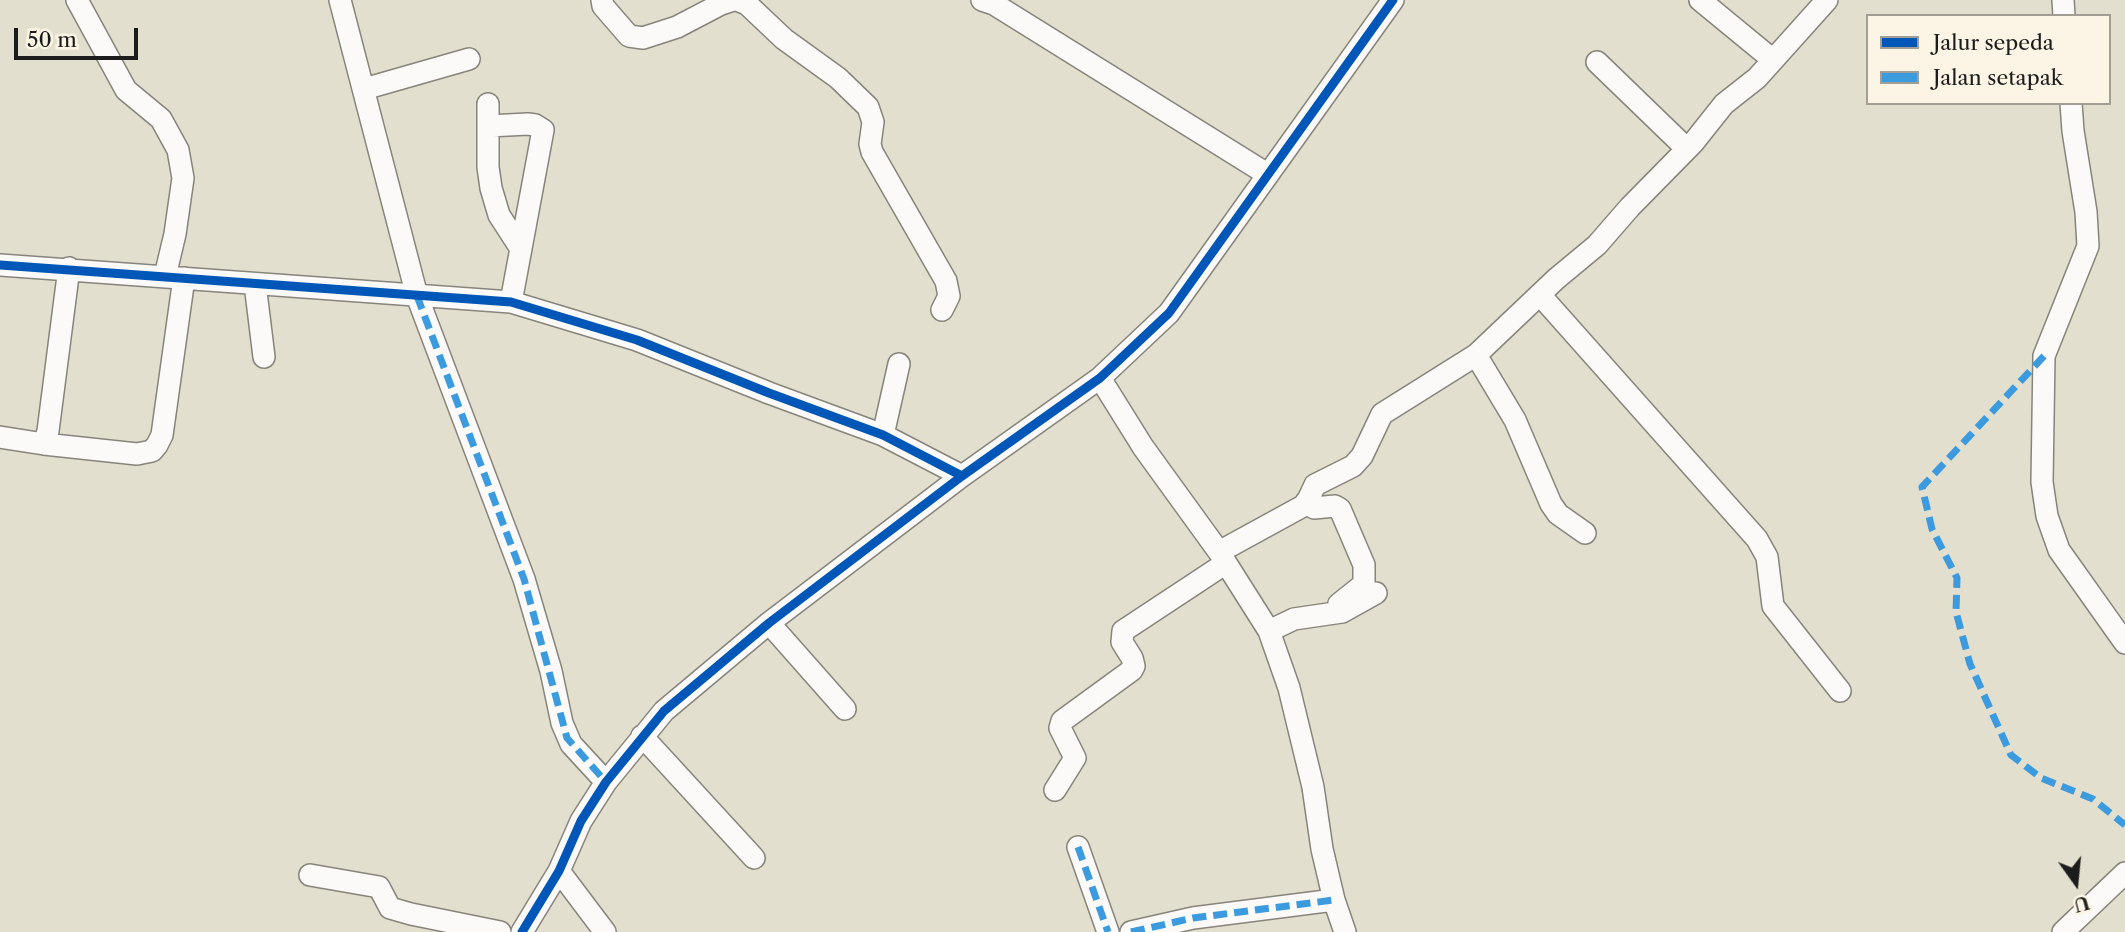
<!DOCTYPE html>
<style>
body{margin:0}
#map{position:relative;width:2125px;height:932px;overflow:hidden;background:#e3dfce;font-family:"Libre Caslon Text",serif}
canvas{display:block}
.legend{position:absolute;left:1866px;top:14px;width:245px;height:91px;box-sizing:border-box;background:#fcf5e5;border:2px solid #a29e95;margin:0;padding:9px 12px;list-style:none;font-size:21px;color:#1c1c1c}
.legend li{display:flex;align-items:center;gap:14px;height:35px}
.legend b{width:35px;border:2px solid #a29e95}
.north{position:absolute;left:2041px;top:848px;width:70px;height:70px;-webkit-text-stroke:5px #fcf5e5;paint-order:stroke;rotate:165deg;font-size:19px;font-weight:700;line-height:28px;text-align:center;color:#1c1c1c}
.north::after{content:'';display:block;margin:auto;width:24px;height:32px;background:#1c1c1c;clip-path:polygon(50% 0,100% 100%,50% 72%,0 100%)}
.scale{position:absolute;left:14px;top:28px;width:124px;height:32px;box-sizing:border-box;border:4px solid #1c1c1c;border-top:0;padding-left:9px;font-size:21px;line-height:24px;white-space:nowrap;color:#1c1c1c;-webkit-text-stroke:5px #fcf5e5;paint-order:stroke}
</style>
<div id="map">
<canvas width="2125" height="932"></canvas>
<ul class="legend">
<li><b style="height:9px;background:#0057b8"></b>Jalur sepeda</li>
<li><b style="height:9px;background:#3c9bdf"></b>Jalan setapak</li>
</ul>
<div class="north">U</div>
<div class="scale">50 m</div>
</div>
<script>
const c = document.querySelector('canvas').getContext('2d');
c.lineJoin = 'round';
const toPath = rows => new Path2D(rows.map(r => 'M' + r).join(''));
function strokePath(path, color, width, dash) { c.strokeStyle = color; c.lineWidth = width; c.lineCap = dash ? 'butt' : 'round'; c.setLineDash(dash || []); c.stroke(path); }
const minor = toPath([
 [77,0,126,90,161,119,178,150,183,178,175,234,165,276],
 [340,0,417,296,524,579,551,671,562,723,571,744,606,782],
 [602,0,603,6,629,36,643,38,677,27,721,4,733,0],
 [737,0,747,4,784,39,838,78,868,107,873,122,870,144,872,152,946,281,949,296,942,310],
 [982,0,994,4,1267,174],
 [1700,0,1773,60],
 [2063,0,2064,16],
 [1597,62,1687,149],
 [364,89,469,59],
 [2071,103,2073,131,2086,212,2088,246,2044,356,2042,482,2047,516,2059,550,2125,643],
 [488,104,488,167,491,188,499,215,521,249],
 [488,126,528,124,535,125,543,130,511,302],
 [0,265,511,302,637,340,769,393,883,435,962,476],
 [255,284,264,357],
 [1541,296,1757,539,1767,557,1773,606,1840,691],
 [1476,355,1556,279,1597,245,1630,207,1693,143,1724,104,1757,78,1827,0],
 [1100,378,1143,447,1219,552,1269,631,1289,688,1313,787,1322,849,1334,900,1345,932],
 [883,435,899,364],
 [0,437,44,444,48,431,69,268],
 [44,444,137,454,152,451,157,445,162,435,184,278],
 [1306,502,1314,508,1335,506,1340,509,1364,565,1364,584,1339,604,1342,612],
 [1219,552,1303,506,1308,500,1315,485,1353,466,1362,456,1382,414,1476,355,1515,420,1551,504,1558,514,1585,533],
 [769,623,845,709],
 [1269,631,1294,619,1342,612,1376,593],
 [642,736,754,858],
 [1055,790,1075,758,1060,728,1062,721,1132,670,1134,666,1132,658,1122,642,1123,631,1226,563],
 [1078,847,1108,932],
 [559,871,605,932],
 [310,875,379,887,390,908,411,914,500,932],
 [522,932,559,871,581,821,606,782,664,711,769,623,962,476,1100,378,1169,313,1393,0],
 [1131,932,1193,918,1334,900],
 [2063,932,2125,873]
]);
const quiet = toPath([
 [417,296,524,579,567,738,606,782],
 [2044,356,1922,487,1932,529,1957,578,1956,612,1970,664,2011,755,2041,778,2093,799,2125,825],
 [1078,847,1108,932],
 [1131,932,1193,918,1334,900]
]);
const cycleway = toPath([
 [0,265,511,302,637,340,769,393,883,435,962,476],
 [522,932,559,871,581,821,606,782,664,711,769,623,962,476,1100,378,1169,313,1393,0]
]);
strokePath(minor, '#86847b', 24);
strokePath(minor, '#fbfaf8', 21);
strokePath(quiet, '#3c9bdf', 7, [14, 7]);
strokePath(cycleway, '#0057b8', 9);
</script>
